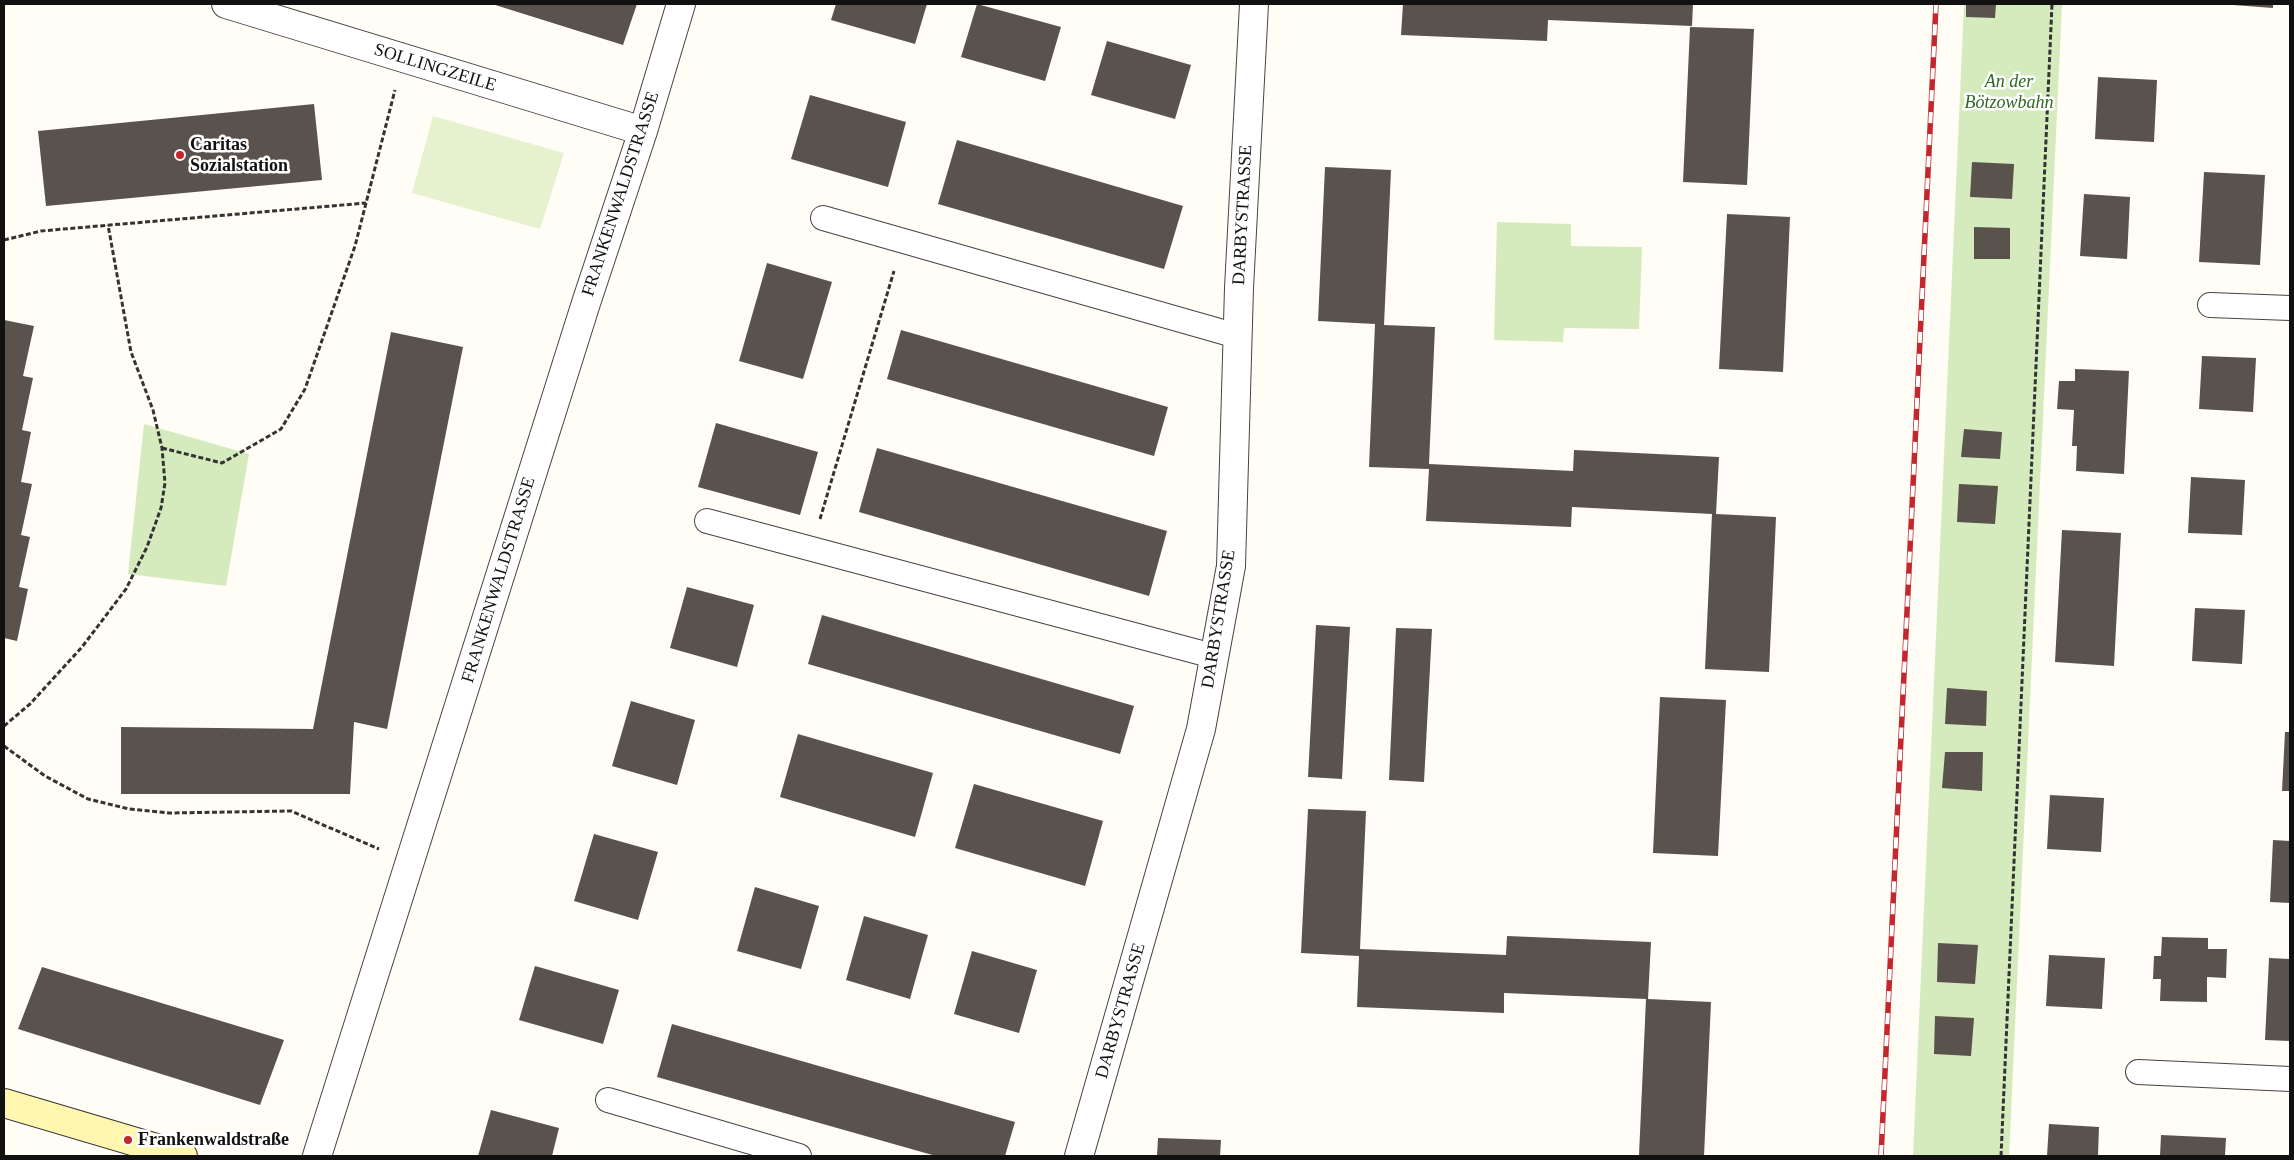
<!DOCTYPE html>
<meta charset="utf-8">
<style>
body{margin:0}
#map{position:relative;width:2294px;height:1160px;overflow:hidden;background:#fffdf5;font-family:Georgia,serif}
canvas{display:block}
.frame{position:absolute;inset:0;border:5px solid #111;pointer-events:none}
</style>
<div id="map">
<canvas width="2294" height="1160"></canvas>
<div class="frame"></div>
</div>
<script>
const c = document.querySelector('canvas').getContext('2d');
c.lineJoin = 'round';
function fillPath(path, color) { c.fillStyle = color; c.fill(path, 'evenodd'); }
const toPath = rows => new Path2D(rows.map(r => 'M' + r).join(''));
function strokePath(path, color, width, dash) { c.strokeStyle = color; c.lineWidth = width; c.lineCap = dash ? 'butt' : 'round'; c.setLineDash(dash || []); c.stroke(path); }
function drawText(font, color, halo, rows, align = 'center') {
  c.font = font + ' Georgia,serif'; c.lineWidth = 5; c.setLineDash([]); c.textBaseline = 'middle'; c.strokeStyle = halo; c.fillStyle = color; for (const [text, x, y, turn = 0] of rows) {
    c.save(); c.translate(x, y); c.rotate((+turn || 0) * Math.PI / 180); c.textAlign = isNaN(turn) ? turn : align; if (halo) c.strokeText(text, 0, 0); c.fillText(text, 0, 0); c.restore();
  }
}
const green = toPath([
 [1964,4,2062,4,2009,1156,1913,1156],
 [1497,222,1571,224,1571,246,1642,247,1639,329,1564,328,1563,342,1494,340],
 [144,424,249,454,226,586,128,574]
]);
const pitch = toPath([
 [433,116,564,153,540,229,412,193]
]);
const building = toPath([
 [492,4,637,4,623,45],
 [836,4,927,4,915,44,831,20],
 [977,4,1061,27,1045,81,961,57],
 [1403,4,1693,4,1692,26,1548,20,1547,41,1401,35],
 [1966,4,1996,4,1995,18,1966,17],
 [2220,4,2273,4,2273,8],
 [1690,27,1754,29,1747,185,1683,182],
 [1107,41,1191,65,1175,119,1091,95],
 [2098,77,2157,80,2154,142,2095,139],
 [810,95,906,122,888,187,791,159],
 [314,104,322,180,46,206,38,131],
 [957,140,1183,206,1164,269,938,204],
 [1972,162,2014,164,2012,199,1970,197],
 [1325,167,1391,170,1384,325,1435,327,1429,464,1573,471,1574,450,1719,457,1716,514,1776,517,1769,672,1705,669,1712,514,1572,507,1571,527,1426,521,1429,469,1369,467,1375,324,1318,321],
 [2204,172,2265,175,2260,265,2199,262],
 [2084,194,2130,197,2127,259,2080,256],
 [1727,214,1790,217,1783,372,1719,369],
 [1974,227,2010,228,2010,259,1974,259],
 [767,263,832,282,803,379,739,361],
 [4,320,34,326,23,376,33,378,22,430,31,432,21,482,32,484,21,535,30,537,19,587,28,589,17,641,4,638],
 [901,330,1168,407,1154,456,887,379],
 [391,332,463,347,387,729,354,722,350,794,121,794,121,727,313,729],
 [2202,356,2256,358,2253,412,2199,409],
 [2075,369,2129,371,2124,474,2076,471,2077,446,2072,446,2074,410,2057,409,2059,381,2075,381],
 [716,423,818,452,800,515,698,487],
 [1964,429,2002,432,2000,459,1961,457],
 [877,448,1167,531,1149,596,859,512],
 [2191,477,2245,480,2242,535,2188,533],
 [1959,484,1998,486,1995,524,1957,522],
 [2062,530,2121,533,2114,666,2055,662],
 [687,587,754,605,737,667,670,648],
 [2195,608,2245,610,2242,664,2192,661],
 [822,615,1134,706,1120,754,808,664],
 [1316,625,1350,627,1342,779,1308,777],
 [1396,628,1432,629,1424,782,1389,780],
 [1947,688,1987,691,1986,726,1945,724],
 [1660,697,1726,700,1718,856,1653,853],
 [631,701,695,720,677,785,612,766],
 [2285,732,2290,732,2290,791,2282,791],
 [798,734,933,773,915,837,780,797],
 [1945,752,1983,752,1982,791,1942,788],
 [974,784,1103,821,1085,886,955,848],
 [2050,795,2104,798,2101,852,2047,849],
 [1308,809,1366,811,1360,949,1506,955,1507,936,1651,942,1648,999,1711,1002,1704,1156,1639,1155,1646,999,1504,993,1504,1013,1357,1007,1359,956,1301,953],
 [594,834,658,852,638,920,574,901],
 [2273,840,2290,841,2290,903,2270,902],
 [755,887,819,906,801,969,737,951],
 [864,916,928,935,910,999,846,980],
 [2162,937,2208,938,2208,949,2227,949,2226,978,2207,977,2207,1002,2160,1001,2161,979,2153,979,2154,956,2161,956],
 [1938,943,1978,945,1975,984,1937,982],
 [972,951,1037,970,1019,1033,954,1014],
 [2049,955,2105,958,2102,1009,2046,1006],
 [2269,958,2290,959,2290,1041,2265,1040],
 [535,966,619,990,603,1044,519,1020],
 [42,967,284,1040,260,1105,18,1029],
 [1935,1016,1974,1018,1971,1056,1934,1054],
 [672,1024,1015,1122,1005,1156,936,1156,657,1077],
 [491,1110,559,1128,552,1156,478,1156],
 [2049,1124,2099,1127,2098,1156,2047,1156],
 [2161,1135,2226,1138,2225,1156,2160,1156],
 [1158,1138,1221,1140,1220,1156,1157,1156]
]);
const path = toPath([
 [4,240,41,231,366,203],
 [162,448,222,463,281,429,305,389,355,246,395,90],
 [820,519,894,271],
 [4,726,30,704,82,647,126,589,147,547,161,508,165,483,162,448,153,410,131,352,108,225],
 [4,746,45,776,88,799,129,809,169,813,291,811,379,849],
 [2001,1156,2052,4]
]);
const lane = toPath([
 [823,218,1237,336],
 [2210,305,2290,308],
 [707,521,1213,656],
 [2138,1072,2290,1079],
 [608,1100,799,1156]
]);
const street = toPath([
 [226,4,643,131],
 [317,1156,586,303,643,131,681,4],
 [1079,1156,1201,729,1231,566,1239,288,1254,4]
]);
const secondary = toPath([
 [4,1103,183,1156]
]);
const rail = toPath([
 [1881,1156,1936,4]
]);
const markers = [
 [180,155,5,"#c4262e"],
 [128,1140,5,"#c4262e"]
];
const streetNames = [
 ["SOLLINGZEILE",435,68,17],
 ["FRANKENWALDSTRASSE",621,194,-72],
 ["DARBYSTRASSE",1243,215,-87],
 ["FRANKENWALDSTRASSE",499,580,-73],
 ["DARBYSTRASSE",1219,619,-81],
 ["DARBYSTRASSE",1121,1011,-74]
];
const parkNames = [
 ["An der",2009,82],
 ["Bötzowbahn",2009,103]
];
const poiNames = [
 ["Caritas",190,145],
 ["Sozialstation",190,166],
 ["Frankenwaldstraße",138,1140]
];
fillPath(green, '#d5ebbd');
fillPath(pitch, '#e6f2cf');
fillPath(building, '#5a524d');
strokePath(lane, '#444', 26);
strokePath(street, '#444', 30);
strokePath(secondary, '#333', 30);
strokePath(path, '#333', 3, [5, 2.5]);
strokePath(lane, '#fff', 24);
strokePath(street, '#fff', 28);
strokePath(secondary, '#fff6b0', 28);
strokePath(rail, '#c4262e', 5.5);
strokePath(rail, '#fff', 4, [11]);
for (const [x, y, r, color] of markers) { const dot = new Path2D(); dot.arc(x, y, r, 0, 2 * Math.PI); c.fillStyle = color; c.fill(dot); strokePath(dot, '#fff', 2); }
drawText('18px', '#111', '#fff', streetNames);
drawText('italic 18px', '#2f6b1f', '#fff', parkNames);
drawText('bold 18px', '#111', '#fff', poiNames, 'left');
</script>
